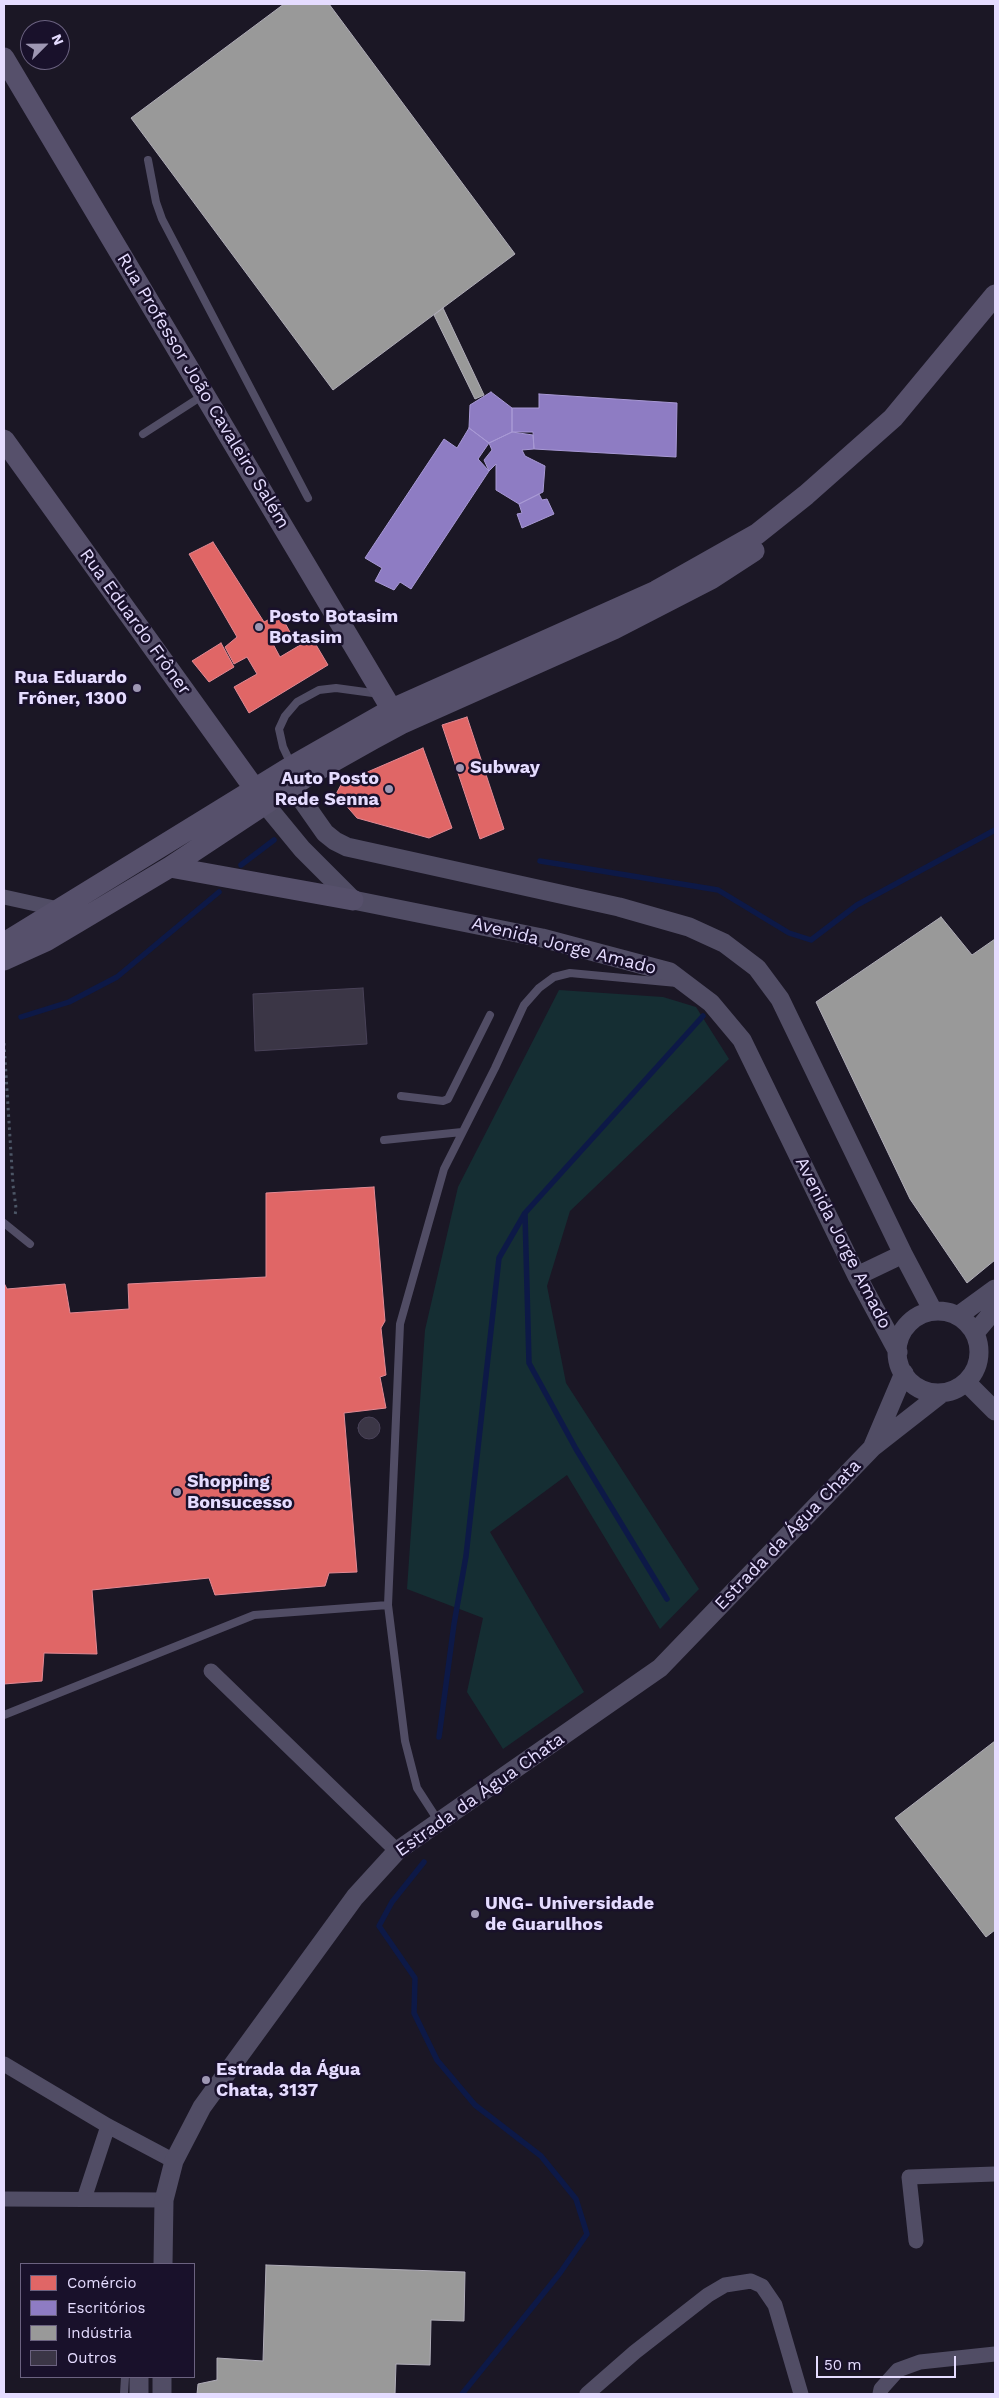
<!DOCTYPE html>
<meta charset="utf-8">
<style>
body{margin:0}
#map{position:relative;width:999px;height:2398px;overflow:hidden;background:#1b1725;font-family:"Work Sans",sans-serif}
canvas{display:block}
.frame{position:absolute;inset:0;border:5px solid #e5dcff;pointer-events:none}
.legend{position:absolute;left:20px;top:2263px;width:175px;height:115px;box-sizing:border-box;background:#19112b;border:1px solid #6b6280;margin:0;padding:6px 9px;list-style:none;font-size:15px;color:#e5dcff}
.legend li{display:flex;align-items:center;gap:10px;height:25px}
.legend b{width:25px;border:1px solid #6b6280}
.north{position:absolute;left:20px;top:20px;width:50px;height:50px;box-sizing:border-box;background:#19112b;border:1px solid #6b6280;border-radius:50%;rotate:67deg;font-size:14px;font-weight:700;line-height:20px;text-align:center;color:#e5dcff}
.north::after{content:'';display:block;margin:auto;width:18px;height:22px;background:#9e97b3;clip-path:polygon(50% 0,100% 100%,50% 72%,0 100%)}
.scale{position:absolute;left:816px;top:2356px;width:140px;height:22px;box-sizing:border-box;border:2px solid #e5dcff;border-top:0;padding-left:6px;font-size:15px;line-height:18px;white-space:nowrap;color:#e5dcff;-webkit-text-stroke:4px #19112b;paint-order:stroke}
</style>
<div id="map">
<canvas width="999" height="2398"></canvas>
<div class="frame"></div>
<ul class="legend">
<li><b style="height:14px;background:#e06666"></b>Comércio</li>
<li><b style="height:14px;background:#8e7cc3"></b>Escritórios</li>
<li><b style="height:14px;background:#999"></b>Indústria</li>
<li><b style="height:14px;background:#3b3646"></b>Outros</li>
</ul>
<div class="north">N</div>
<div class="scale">50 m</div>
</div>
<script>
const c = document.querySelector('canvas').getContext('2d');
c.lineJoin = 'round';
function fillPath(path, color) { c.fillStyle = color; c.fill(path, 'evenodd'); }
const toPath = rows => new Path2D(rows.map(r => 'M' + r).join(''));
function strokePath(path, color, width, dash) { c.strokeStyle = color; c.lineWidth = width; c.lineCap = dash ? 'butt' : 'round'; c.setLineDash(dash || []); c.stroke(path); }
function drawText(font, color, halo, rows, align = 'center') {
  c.font = font + ' "Work Sans",sans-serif'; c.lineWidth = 5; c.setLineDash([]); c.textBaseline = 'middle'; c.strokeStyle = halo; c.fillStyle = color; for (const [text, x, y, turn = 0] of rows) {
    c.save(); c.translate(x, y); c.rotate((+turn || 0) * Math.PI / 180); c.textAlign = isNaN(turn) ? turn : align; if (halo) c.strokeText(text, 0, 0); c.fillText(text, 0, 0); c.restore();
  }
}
const green = toPath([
 [559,990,663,997,696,1007,729,1059,570,1211,547,1286,566,1383,699,1589,660,1629,567,1475,490,1532,584,1692,503,1749,467,1692,483,1618,407,1589,425,1330,458,1187]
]);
const shops = toPath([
 [213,542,264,622,280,614,290,632,272,642,280,657,312,638,328,665,249,713,234,687,257,674,247,657,234,664,225,647,237,637,189,554,213,542],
 [221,643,234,667,209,682,192,661,221,643],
 [467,717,504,829,480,839,442,725,467,717],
 [423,748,452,828,429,838,357,818,336,794,342,783,423,748],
 [374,1187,385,1321,381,1328,386,1375,380,1377,386,1408,344,1413,357,1572,329,1573,325,1586,215,1595,209,1578,92,1590,97,1654,44,1653,42,1681,4,1684,4,1283,7,1289,65,1284,70,1313,129,1309,128,1284,266,1277,266,1193,374,1187]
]);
const offices = toPath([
 [491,392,512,408,512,432,489,443,469,428,470,405,491,392],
 [539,394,677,403,676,457,534,449,533,432,512,432,512,408,539,408,539,394],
 [469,428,489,443,478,459,489,471,411,589,400,582,394,590,375,581,382,568,365,558,444,439,457,448,469,428],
 [512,432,533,435,534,449,522,450,525,456,545,466,543,492,519,504,496,490,496,464,489,471,484,460,492,450,489,443,512,432],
 [539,494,542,500,547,499,554,514,522,528,517,514,522,513,519,504,539,494]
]);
const industry = toPath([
 [284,4,329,4,515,254,333,390,131,118,284,4],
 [443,308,484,395,475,399,434,315,443,308],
 [941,917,972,955,995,939,995,1260,967,1283,910,1199,816,1002,941,917],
 [995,1741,995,1930,986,1937,895,1818,995,1741],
 [266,2265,465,2272,464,2321,431,2320,430,2365,396,2364,395,2394,197,2394,198,2384,217,2380,217,2358,263,2361,266,2265]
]);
const stream = toPath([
 [540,861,718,890,789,933,811,940,857,905,995,830],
 [241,865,274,840],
 [21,1017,69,1002,117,977,219,892],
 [525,1214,529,1363,576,1449,667,1599],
 [439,1737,454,1624,466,1556,499,1258,525,1213,703,1016],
 [424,1862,392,1902,379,1926,415,1978,414,2013,437,2060,475,2105,541,2156,576,2199,587,2234,560,2273,462,2394]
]);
const building = toPath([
 [363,988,367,1044,255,1051,253,994,363,988],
 '358 1428a11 11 0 1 1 22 0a11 11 0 1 1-22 0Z'
]);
const path = toPath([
 [4,1043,13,1185,16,1208,15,1216]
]);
const service = toPath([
 [148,160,156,202,162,219,308,498],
 [143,434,202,396],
 [291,764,283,747,279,729,285,716,297,702,319,690,336,688,380,694],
 [401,1096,443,1101,448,1099,490,1015],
 [384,1140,462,1132],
 [4,1223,30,1244],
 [4,1715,254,1615,388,1605],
 [439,1822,417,1788,405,1741,388,1605,400,1324,444,1169,495,1068,524,1005,539,988,554,977,570,973,677,983],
 [124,2394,125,2377]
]);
const minor = toPath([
 [4,897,63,910],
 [211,1671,397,1851],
 [4,2064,108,2126,174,2161],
 [4,2199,164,2200],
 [84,2199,108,2126],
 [916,2241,909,2177,995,2174],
 [587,2394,635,2352,708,2295,725,2285,751,2281,762,2286,775,2305,801,2394],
 [880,2394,881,2389,898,2370,920,2362,995,2354]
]);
const tertiary = toPath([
 [292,786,325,833,335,841,347,847,619,907,689,927,724,943,757,968,780,999,903,1254,933,1311],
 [265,804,302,849,353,900,542,938,670,972,711,1003,742,1040,857,1276,898,1352],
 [857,1276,903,1254],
 '897 1352a41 41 0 1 1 82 0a41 41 0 1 1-82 0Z',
 [958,1316,995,1289],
 [975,1333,995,1309],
 [966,1382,995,1411],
 [873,1446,904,1373],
 [163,2264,164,2200,174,2161,202,2107,355,1897,397,1851,660,1668,873,1447,942,1393],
 [139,2394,139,2377],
 [162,2394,162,2377]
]);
const secondary = toPath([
 [4,58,398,720],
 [4,440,262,799],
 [170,867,353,900],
 [4,943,292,766,392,709,656,591,757,534,806,495,893,418,995,295],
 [4,960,46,941,88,916,170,867,309,775,373,739,401,724,614,629,711,579,754,551]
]);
const markers = [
 [259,627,5,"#9e97b3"],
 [137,688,5,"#9e97b3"],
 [460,768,5,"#9e97b3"],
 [389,789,5,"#9e97b3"],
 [177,1492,5,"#9e97b3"],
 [475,1914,5,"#9e97b3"],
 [206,2080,5,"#9e97b3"]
];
const streetNames = [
 ["Rua Professor João Cavaleiro Salém",203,391,59],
 ["Rua Eduardo Frôner",135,622,54],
 ["Avenida Jorge Amado",564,946,14],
 ["Avenida Jorge Amado",843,1243,63],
 ["Estrada da Água Chata",788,1535,-46],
 ["Estrada da Água Chata",480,1795,-35]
];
const poiNames = [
 ["Posto Botasim",269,617],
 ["Botasim",269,638],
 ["Rua Eduardo",127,678,"right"],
 ["Frôner, 1300",127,699,"right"],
 ["Subway",470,768],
 ["Auto Posto",379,779,"right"],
 ["Rede Senna",379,800,"right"],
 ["Shopping",187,1482],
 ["Bonsucesso",187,1503],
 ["UNG- Universidade",485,1904],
 ["de Guarulhos",485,1925],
 ["Estrada da Água",216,2070],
 ["Chata, 3137",216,2091]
];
fillPath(green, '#152e33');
fillPath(shops, '#e06666');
strokePath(shops, '#e28994', 1);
fillPath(offices, '#8e7cc3');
strokePath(offices, '#a899d5', 1);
fillPath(industry, '#999');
strokePath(industry, '#b0adb8', 1);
strokePath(stream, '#0d1947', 5.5);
fillPath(building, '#3b3646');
strokePath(building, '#494258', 1);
strokePath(path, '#4c5666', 3, [2.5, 4]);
strokePath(service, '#514d65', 8);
strokePath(minor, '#514d65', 15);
strokePath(tertiary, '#514d65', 19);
strokePath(secondary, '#56506b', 21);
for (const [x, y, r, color] of markers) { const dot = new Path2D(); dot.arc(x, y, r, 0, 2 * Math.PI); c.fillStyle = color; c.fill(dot); strokePath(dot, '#19112b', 2); }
drawText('18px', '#e5dcff', '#19112b', streetNames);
drawText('bold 18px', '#e5dcff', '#19112b', poiNames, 'left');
</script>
